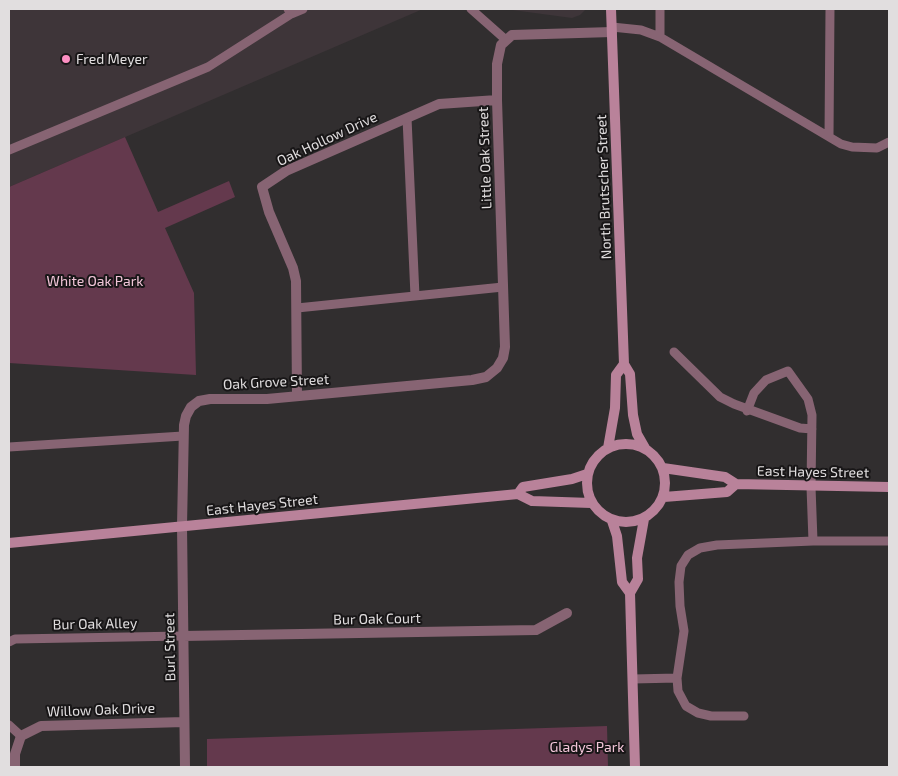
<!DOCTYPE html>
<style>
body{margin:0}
#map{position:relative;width:898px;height:776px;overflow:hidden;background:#312e2f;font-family:"Exo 2",sans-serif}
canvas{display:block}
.frame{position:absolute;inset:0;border:10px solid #e1dedf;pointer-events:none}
</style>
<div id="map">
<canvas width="898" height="776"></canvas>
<div class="frame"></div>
</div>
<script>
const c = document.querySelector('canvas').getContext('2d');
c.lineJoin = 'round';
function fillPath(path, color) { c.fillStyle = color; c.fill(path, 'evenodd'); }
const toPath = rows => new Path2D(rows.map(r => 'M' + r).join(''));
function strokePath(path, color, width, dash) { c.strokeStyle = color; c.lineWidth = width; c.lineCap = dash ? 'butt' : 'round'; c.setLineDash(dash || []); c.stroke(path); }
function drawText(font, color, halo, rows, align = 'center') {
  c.font = font + ' "Exo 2",sans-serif'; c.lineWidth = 4; c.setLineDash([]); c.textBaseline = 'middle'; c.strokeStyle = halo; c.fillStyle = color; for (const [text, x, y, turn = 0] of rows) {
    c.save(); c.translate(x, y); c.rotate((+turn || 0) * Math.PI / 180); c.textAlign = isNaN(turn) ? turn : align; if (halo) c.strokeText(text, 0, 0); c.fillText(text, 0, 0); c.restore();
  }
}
const built = toPath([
 [9,9,423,9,9,187],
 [505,9,586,9,580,15,572,18]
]);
const green = toPath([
 [125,137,158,212,229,181,235,197,165,228,194,293,196,375,9,363,9,187],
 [607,726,608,767,207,767,207,739]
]);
const lane = toPath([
 [288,9,291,14,303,9],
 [471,9,506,40],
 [660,9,660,37],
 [612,27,641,30,660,37,841,144,852,147,877,148,889,142],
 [407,118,415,296],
 [829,136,830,9],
 [9,150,208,67,291,14],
 [297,308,503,287],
 [674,352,720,397,734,404,800,428,812,429],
 [747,411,754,393,766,380,788,371,808,399,812,415,811,487,813,541],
 [9,447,183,436],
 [9,642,15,639,183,636],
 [633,679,677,678],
 [744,716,711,716,698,713,686,706,678,691,677,678,684,631,680,606,679,582,681,566,688,555,700,548,717,545,813,541,889,541],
 [9,725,21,736]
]);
const street = toPath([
 [297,396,296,281,293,268,269,212,262,187,286,171,439,104,497,100],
 [183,636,536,630,567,613],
 [15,767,15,754,21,736,41,726,184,722],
 [185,767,182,526,184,425,186,416,191,407,199,401,210,399,267,399,472,380,486,377,497,368,503,358,505,347,497,100,497,64,501,45,512,35,612,32]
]);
const secondary = toPath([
 [611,9,624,364,630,374,633,415,637,434,645,448],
 '587 483a39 39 0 1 1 78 0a39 39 0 1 1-78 0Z',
 [608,448,615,408,616,375,624,364],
 [663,468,725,477,736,484,889,487],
 [518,494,523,487,572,479,587,474],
 [664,497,727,492,736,484],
 [612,521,617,536,622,582,630,593],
 [9,543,518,494,532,501,591,503],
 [635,767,630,593,638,579,637,558,644,519]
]);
const markers = [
 [66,59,5,"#fc8fc2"]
];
const poiNames = [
 ["Fred Meyer",76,59]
];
const streetNames = [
 ["Oak Hollow Drive",327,139,-25],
 ["Little Oak Street",485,158,-92],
 ["North Brutscher Street",604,187,-92],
 ["Oak Grove Street",276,382,-3],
 ["East Hayes Street",813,472,1],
 ["East Hayes Street",262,505,-6],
 ["Bur Oak Court",377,619,-1],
 ["Bur Oak Alley",95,624,-1],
 ["Burl Street",170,647,-91],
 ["Willow Oak Drive",101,710,-2]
];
const parkNames = [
 ["White Oak Park",95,281],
 ["Gladys Park",587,747]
];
fillPath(built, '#3e3539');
fillPath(green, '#64394d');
strokePath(lane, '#876473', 9);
strokePath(street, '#876473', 10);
strokePath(secondary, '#b9829a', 10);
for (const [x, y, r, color] of markers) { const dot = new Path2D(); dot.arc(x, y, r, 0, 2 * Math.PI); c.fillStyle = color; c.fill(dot); strokePath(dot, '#181617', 2); }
drawText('14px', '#e1dedf', '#181617', poiNames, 'left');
drawText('14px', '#e1dedf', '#181617', streetNames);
drawText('14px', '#f2c5d8', '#181617', parkNames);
</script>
